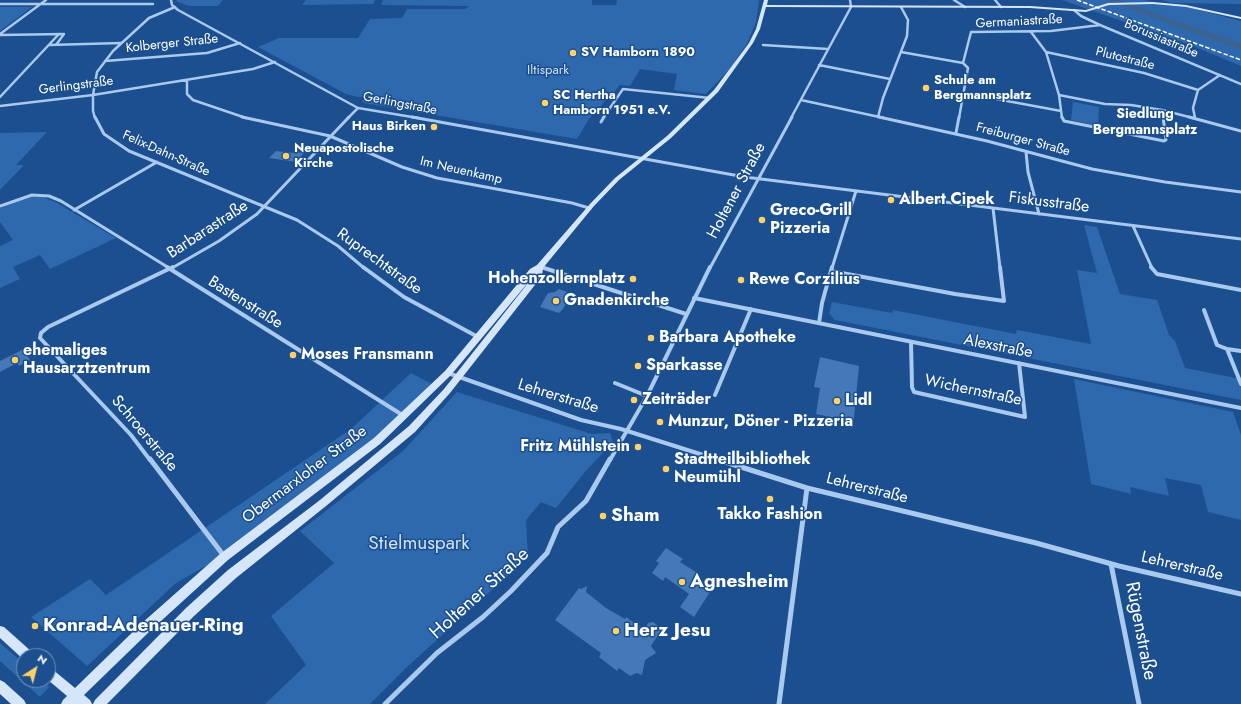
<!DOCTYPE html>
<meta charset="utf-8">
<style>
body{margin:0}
#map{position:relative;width:1241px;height:704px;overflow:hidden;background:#1b4f8f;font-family:Jost,sans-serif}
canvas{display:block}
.north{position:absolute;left:16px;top:648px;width:40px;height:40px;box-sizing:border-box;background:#1b4f8f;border:1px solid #7695bc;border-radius:50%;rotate:36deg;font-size:11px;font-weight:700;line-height:16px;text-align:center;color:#fff}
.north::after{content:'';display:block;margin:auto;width:14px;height:18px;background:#ffd166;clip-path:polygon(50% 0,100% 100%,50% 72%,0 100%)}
</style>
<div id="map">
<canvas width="1241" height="704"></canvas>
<div class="north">N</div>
</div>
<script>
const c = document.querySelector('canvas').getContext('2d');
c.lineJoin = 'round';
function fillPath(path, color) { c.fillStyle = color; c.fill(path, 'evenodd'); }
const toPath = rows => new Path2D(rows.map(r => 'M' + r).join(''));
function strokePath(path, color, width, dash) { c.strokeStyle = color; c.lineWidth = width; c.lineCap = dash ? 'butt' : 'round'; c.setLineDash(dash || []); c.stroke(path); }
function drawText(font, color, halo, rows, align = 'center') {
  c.font = font + ' Jost,sans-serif'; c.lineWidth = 3; c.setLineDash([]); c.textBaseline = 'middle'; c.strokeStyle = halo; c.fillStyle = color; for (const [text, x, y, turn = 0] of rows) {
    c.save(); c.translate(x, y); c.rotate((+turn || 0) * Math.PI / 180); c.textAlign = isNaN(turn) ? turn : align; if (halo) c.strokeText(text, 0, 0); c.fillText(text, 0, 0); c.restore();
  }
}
const green = toPath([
 [176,0,223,0,218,6,189,6,178,2],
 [306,0,375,0,373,4,302,5],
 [383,0,592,0,592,5,616,5,617,0,759,0,756,22,748,42,729,70,706,94,674,90,677,74,640,69,630,86,620,85,589,119,577,139,364,103,362,101,367,97,358,97,346,94,258,47,279,38,358,38,370,19,402,18,407,9,465,9,469,6,381,5],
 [1062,0,1145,0,1162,5,1188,7,1241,21,1241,66,1193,46],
 [1162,0,1241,0,1241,4,1172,3],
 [0,7,32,7,0,31],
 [1073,102,1099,107,1098,126,1071,120],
 [47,132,16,165,24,165,0,190,0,133],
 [31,197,43,197,57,203,116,238,50,269,40,255,13,267,20,279,0,288,0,246,13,240,0,222,0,208,17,201],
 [1084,225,1097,227,1120,294,1157,300,1169,335,1175,341,1185,368,1241,379,1241,400,835,320,829,313,832,302,892,313,893,310,1016,334,1017,330,1091,344,1077,270,1097,273],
 [411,373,434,385,402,417,223,556,176,583,87,666,31,617,90,579,106,595,351,429],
 [1074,379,1233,412,1241,435,1241,520,1208,512,1201,485,1165,478,1169,496,1130,487,1131,494,1091,484],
 [457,392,592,434,610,433,613,442,585,472,556,508,541,502,526,520,528,557,406,668,370,704,265,704,306,665,271,616,334,563,300,531,403,451],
 [0,643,24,664,24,680,42,680,49,687,40,697,0,661]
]);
const river = toPath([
 [1106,0,1118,0,1241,44,1241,50,1106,0]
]);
const building = toPath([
 [276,151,294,153,296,152,304,153,296,162,269,158],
 [559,289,567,292,565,295,570,297,563,309,559,313,540,307,548,293,555,292],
 [24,349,30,360,19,366,17,363,0,372,0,361],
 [820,357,859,366,853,428,844,426,844,420,816,414,820,388,814,387],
 [666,548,683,559,680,562,699,574,694,581,710,592,694,617,680,607,689,594,665,577,663,581,652,573,659,563,656,561],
 [587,586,586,592,606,608,625,619,626,617,644,630,648,623,653,622,662,629,651,646,656,653,645,660,642,675,637,673,630,676,619,668,617,671,599,657,601,653,555,620,579,588,581,589]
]);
const streetFar3 = toPath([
 [171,0,172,5,178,10,358,108,418,118],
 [954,0,965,7],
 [995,0,1001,7],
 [0,4,153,4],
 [1074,10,1081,16,1100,25,1241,84],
 [1031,32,1046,52,1059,95,1062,118],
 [0,34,46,0],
 [0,35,64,34,56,45],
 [49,45,121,43],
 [763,45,828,49],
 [901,52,963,63],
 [1046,52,1144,73,1198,90],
 [105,61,207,53,240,43],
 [819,65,890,79],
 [187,80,187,94,193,100,246,118],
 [964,93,1061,111],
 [1059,95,1105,104,1131,105,1162,110,1193,118],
 [0,97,59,34],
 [801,100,884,118],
 [0,106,93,95,253,69,275,62],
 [1162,110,1163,118],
 [878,117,883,98,907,36,908,20,901,7],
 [95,118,93,111,93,95,97,72,113,51,149,18,175,7],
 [348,118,358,108],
 [603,118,623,89,710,98],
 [791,118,851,7,850,0],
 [959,118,968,68,963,63,971,32,1051,31,1100,25],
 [1195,118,1193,108,1198,90,1220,75]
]);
const streetFar2 = toPath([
 [95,117,104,134,129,151,297,220,338,246,364,268],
 [242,117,330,136,402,167,437,178,572,203,589,208],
 [412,117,745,177,1241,239],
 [879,117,987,141,1092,169,1165,182,1241,192],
 [1062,117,1064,121,1164,141,1166,140,1163,117],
 [1189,117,1241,131],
 [601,122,604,117],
 [956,133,959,117],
 [1026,152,1028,172,1039,214],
 [0,206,32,195,49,196,61,201,169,268],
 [993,208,1000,268],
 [74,210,157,162],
 [1133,226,1152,268],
 [540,267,545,268],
 [172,268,219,241,257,214,349,117],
 [710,268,792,117],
 [832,268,856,191]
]);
const streetFar1 = toPath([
 [167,267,404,416],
 [363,267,404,297,478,337],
 [541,267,686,314],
 [1151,267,1157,274,1241,290],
 [831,271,955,294,1004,301,1000,267],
 [694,298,1241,408],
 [1204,310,1217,345,1227,349],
 [819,323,822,303,832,267],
 [911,342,912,387,914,392,1025,417,1019,363],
 [1241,351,1227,349,1241,384],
 [448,373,581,420,621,429,719,460],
 [615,383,647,396],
 [715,395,751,309],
 [150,460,131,435,40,338,41,333,48,327,173,267],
 [610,460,647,396,710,267]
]);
const street = toPath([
 [150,459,224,556],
 [716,459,807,488,1036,543,1119,566,1241,594],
 [1111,564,1139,704],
 [385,704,437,653,483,617,511,591,547,553,558,527,586,501,610,459],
 [779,704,807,488]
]);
const secondary = toPath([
 [764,0,768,0,767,5,1030,6,1086,10,1108,3,1153,2,1186,5,1241,17,1241,19,1186,7,1153,4,1109,5,1086,12,1030,8,766,7,760,29,753,43,718,92,671,138,619,180,594,206,543,268,542,276,450,393,415,432,326,506,236,578,194,616,107,704,93,704,95,700,186,608,228,570,320,500,409,426,444,389,536,273,451,375,380,444,228,560,150,631,84,695,90,700,92,704,61,704,63,700,67,696,48,680,48,667,52,669,75,688,142,623,220,554,374,438,445,371,530,269,537,265,590,204,615,178,667,136,714,90,749,43,756,29,764,0],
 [0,626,4,627,32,652,34,656,24,656,24,660,0,638,0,626],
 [0,680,4,682,24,700,26,704,11,704,0,694,0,680]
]);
const rail = toPath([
 [1077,0,1241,60]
]);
const markers = [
 [573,53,4,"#ffd166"],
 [926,88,4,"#ffd166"],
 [545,103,4,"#ffd166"],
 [434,127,4,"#ffd166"],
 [286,156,4,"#ffd166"],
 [891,200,4,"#ffd166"],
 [762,220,4,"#ffd166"],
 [633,279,4,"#ffd166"],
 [741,280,4,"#ffd166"],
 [556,301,4,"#ffd166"],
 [651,338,4,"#ffd166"],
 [293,355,4,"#ffd166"],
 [15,360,4,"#ffd166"],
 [638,366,4,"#ffd166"],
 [634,400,4,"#ffd166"],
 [837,401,4,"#ffd166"],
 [660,422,4,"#ffd166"],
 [638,447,4,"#ffd166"],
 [666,469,4,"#ffd166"],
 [770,499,4,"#ffd166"],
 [603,516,4,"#ffd166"],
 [682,582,4,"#ffd166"],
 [35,626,4,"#ffd166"],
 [616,631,4,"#ffd166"]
];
const farStreetnames = [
 ["Germaniastraße",1019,22,-3],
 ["Borussiastraße",1161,39,23],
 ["Kolberger Straße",172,44,-6],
 ["Plutostraße",1125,59,14],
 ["Gerlingstraße",76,86,-7],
 ["Gerlingstraße",400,104,11],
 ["Freiburger Straße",1023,140,15],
 ["Felix-Dahn-Straße",166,154,24],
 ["Im Neuenkamp",461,171,13]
];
const farPoinames = [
 ["SV Hamborn 1890",581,53],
 ["Schule am",934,81],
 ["Bergmannsplatz",934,96],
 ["SC Hertha",553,96],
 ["Hamborn 1951 e.V.",553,111],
 ["Haus Birken",426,127,"right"],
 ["Neuapostolische",294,149],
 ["Kirche",294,164]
];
const farParknames = [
 ["Iltispark",548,71]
];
const farNeighbourhoodnames = [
 ["Siedlung",1145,115],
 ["Bergmannsplatz",1145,131]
];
const streetNames = [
 ["Holtener Straße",737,191,-62],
 ["Fiskusstraße",1049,203,7],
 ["Barbarastraße",208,230,-33],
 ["Ruprechtstraße",379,262,36],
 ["Bastenstraße",245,303,32],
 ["Alexstraße",998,347,11],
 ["Wichernstraße",973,391,12],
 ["Lehrerstraße",558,397,17],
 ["Schroerstraße",144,434,50],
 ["Obermarxloher Straße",305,475,-37],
 ["Lehrerstraße",867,489,14],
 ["Lehrerstraße",1182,567,13]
];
const poiNames = [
 ["Albert Cipek",899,200],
 ["Greco-Grill",770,211],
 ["Pizzeria",770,229],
 ["Hohenzollernplatz",625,279,"right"],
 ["Rewe Corzilius",749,280],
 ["Gnadenkirche",564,301],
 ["Barbara Apotheke",659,338],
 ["ehemaliges",23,351],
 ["Hausarztzentrum",23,369],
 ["Moses Fransmann",301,355],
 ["Sparkasse",646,366],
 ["Zeiträder",642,400],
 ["Lidl",845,401],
 ["Munzur, Döner - Pizzeria",668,422],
 ["Fritz Mühlstein",630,447,"right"],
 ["Stadtteilbibliothek",674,460],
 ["Neumühl",674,478],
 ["Takko Fashion",770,515,"center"]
];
const nearPoinames = [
 ["Sham",611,516],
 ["Agnesheim",690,582],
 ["Konrad-Adenauer-Ring",43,626],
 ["Herz Jesu",624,631]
];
const nearParknames = [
 ["Stielmuspark",419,544]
];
const nearStreetnames = [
 ["Holtener Straße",480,594,-42],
 ["Rügenstraße",1140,631,79]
];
fillPath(green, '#2e69ad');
fillPath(river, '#3c6290');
fillPath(building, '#4478b7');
strokePath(streetFar3, '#a9c9ee', 2.5);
strokePath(streetFar2, '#a9c9ee', 3);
strokePath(streetFar1, '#a9c9ee', 4);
strokePath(street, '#a9c9ee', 5);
fillPath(secondary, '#d6e6fa');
strokePath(rail, '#fff', 1.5, [4.5, 2]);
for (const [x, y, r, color] of markers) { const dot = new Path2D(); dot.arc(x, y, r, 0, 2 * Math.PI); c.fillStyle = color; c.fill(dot); strokePath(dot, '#1b4f8f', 1.5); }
drawText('13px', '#fff', '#1b4f8f', farStreetnames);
drawText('bold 13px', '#fff', '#1b4f8f', farPoinames, 'left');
drawText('13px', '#cfe3fa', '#1b4f8f', farParknames);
drawText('bold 14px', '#fff', '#1b4f8f', farNeighbourhoodnames);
drawText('16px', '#fff', '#1b4f8f', streetNames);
drawText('bold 16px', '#fff', '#1b4f8f', poiNames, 'left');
drawText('bold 19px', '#fff', '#1b4f8f', nearPoinames, 'left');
drawText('19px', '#cfe3fa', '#1b4f8f', nearParknames);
drawText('19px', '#fff', '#1b4f8f', nearStreetnames);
</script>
